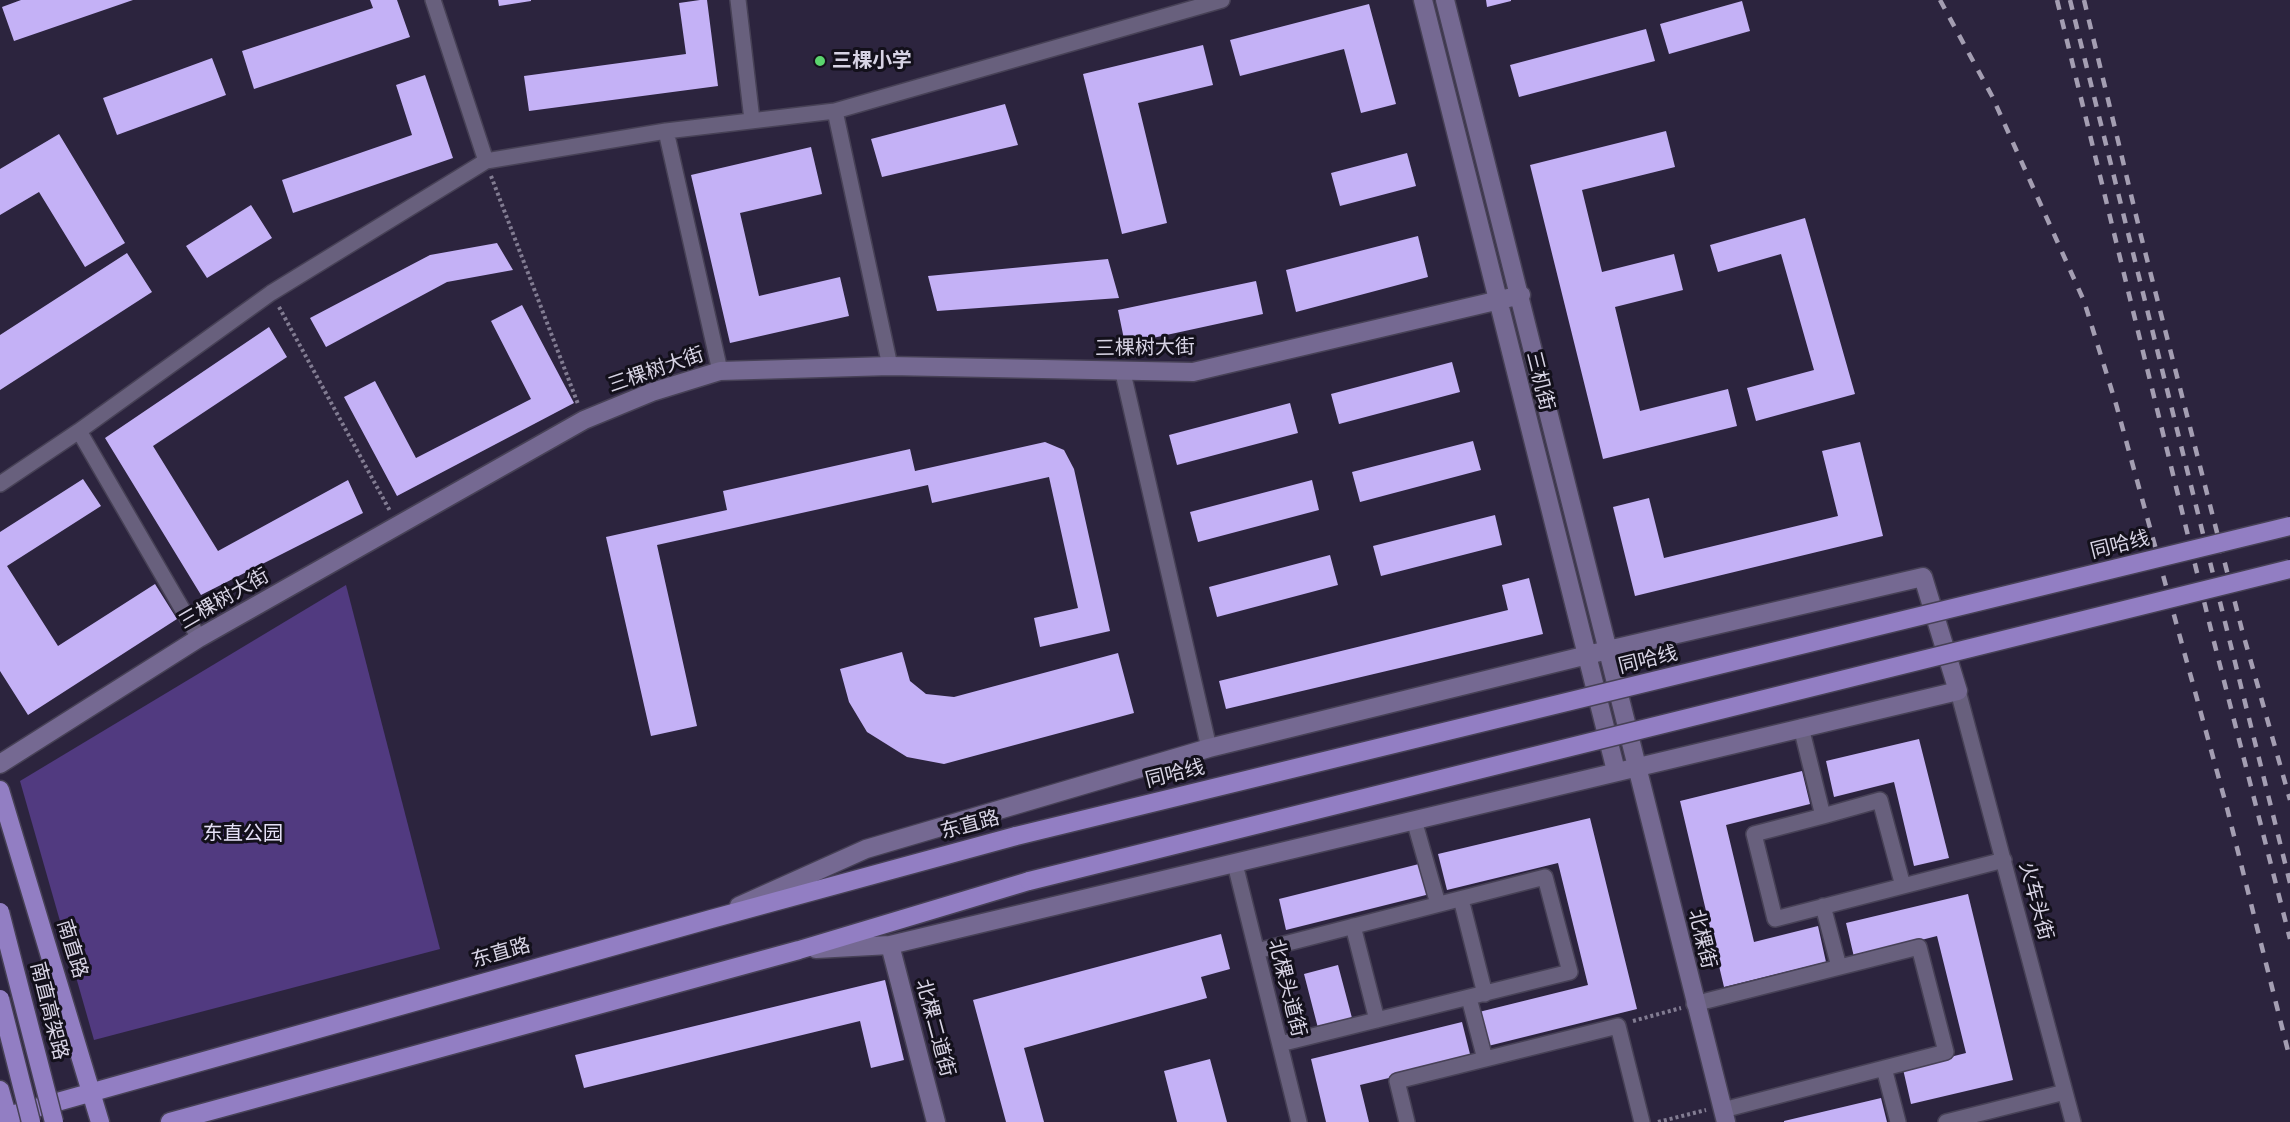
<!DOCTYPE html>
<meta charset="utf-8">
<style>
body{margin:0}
canvas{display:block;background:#2c243e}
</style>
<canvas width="2290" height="1122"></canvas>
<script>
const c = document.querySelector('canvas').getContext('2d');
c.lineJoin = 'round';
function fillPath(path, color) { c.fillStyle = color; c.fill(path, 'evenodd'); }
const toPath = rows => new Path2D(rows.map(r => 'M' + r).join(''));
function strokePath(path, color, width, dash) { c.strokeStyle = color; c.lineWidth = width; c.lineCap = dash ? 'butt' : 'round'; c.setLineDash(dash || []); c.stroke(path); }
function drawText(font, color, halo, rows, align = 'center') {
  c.font = font + ' Inter,"Noto Sans SC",sans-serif'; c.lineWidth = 6; c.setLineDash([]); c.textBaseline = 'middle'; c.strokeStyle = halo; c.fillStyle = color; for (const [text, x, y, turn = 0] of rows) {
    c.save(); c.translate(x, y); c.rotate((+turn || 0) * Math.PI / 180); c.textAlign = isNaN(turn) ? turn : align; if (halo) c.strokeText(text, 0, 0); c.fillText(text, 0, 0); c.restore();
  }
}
const green = toPath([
 [346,585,440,949,94,1040,20,781]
]);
const building = toPath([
 [21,0,133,0,14,41,2,7],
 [370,0,397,0,410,37,254,89,242,51,373,8],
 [498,0,531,0,531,1,499,6],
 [700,0,707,0,718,86,529,111,524,76,686,54,679,3],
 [1486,0,1511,0,1511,1,1487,7],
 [1742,1,1750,31,1669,54,1660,24],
 [1369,4,1396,104,1361,113,1344,49,1240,76,1230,40],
 [1646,29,1655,61,1519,97,1510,65],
 [1203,45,1213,85,1138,103,1167,223,1122,234,1083,74],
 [212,58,226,95,117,135,103,98],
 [425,75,453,158,293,213,282,180,412,135,396,85],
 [1005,104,1018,145,882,177,871,139],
 [1666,131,1675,167,1582,190,1602,272,1674,254,1683,290,1615,307,1640,411,1728,389,1737,426,1603,459,1530,165],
 [59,134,125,243,85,267,39,192,0,215,0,169],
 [811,147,822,194,740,213,759,296,840,277,849,316,730,343,691,175],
 [1407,153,1416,186,1340,206,1331,173],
 [251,205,272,238,207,278,186,246],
 [1805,218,1855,394,1756,421,1747,388,1814,370,1781,254,1718,272,1710,245],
 [1418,236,1428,277,1296,312,1286,270],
 [497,243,513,270,447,282,326,347,310,318,430,255],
 [127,253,152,292,0,390,0,335],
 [1108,259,1119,298,937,311,928,276],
 [1256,281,1263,314,1125,344,1118,310],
 [522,305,574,403,397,496,344,397,375,381,416,458,531,399,491,321],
 [269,327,287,357,153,446,218,551,348,480,363,513,201,595,105,438],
 [1452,362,1460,392,1339,424,1331,394],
 [1290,403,1298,433,1177,465,1169,435],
 [1473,441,1481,470,1360,502,1352,472],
 [1045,442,1064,450,1074,469,1110,631,1040,647,1034,618,1078,608,1049,477,932,503,928,485,657,545,697,726,651,736,606,537,727,510,723,491,910,449,915,471],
 [1860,442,1883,536,1635,596,1613,507,1649,498,1664,558,1838,516,1822,451],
 [83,479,101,506,7,566,58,646,155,584,177,619,28,715,0,671,0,532],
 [1312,480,1319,510,1198,542,1190,512],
 [1495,515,1502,545,1381,576,1373,546],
 [1330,555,1338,585,1217,617,1209,587],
 [1529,578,1543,634,1226,709,1219,681,1508,610,1502,585],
 [902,652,910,681,926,694,954,697,1118,653,1134,713,944,764,907,757,867,732,849,702,840,669],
 [1919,739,1949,858,1914,866,1894,782,1834,797,1826,761],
 [1802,771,1810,804,1726,825,1754,942,1818,926,1826,962,1724,987,1680,801],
 [1590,818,1637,1009,1488,1046,1479,1012,1588,985,1558,863,1447,890,1438,854],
 [1423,863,1430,894,1286,930,1279,899],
 [1968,894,2013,1080,1911,1104,1903,1069,1966,1053,1937,936,1854,957,1846,923],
 [1221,934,1230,969,1201,977,1207,998,1024,1048,1044,1122,1006,1122,973,1000],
 [1338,965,1352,1018,1318,1028,1304,974],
 [885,980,904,1060,871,1068,860,1021,584,1088,575,1055],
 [1462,1022,1471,1058,1360,1085,1369,1122,1326,1122,1311,1059],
 [1210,1059,1227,1122,1177,1122,1164,1071],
 [1881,1098,1887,1122,1784,1122,1784,1121]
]);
const path = toPath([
 [491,176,578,404],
 [279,307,390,511],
 [1633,1021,1681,1008],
 [1658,1122,1706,1110]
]);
const street = toPath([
 [433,0,486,161],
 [738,0,752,120],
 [835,111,890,366],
 [666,131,720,371],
 [1123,373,1209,748],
 [79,431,199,638],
 [0,484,79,431,271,293,486,161,666,131,835,111,1222,0],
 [1958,691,2073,1122],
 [1801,727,1823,816,1754,834,1775,919,2004,860],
 [1823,816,1880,800,1903,886],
 [1414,820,1438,904],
 [1235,864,1299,1122],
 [1461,899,1485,994],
 [1823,906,1839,967],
 [1353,926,1377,1020],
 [1257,951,1545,877,1570,972,1280,1044],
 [1469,998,1485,1059],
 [1694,1004,1919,947,1946,1052,1723,1110],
 [1884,1068,1898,1122],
 [1407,1122,1397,1081,1618,1026,1642,1122],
 [1946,1122,2065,1092]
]);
const secondary = toPath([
 [1423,0,1616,771],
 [1445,0,1726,1122],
 [0,764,199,638,584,420,652,392,720,371,890,366,1193,372,1521,295],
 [739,906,866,849,1209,748,1608,650,1923,577,1958,691,890,945,816,949],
 [890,945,936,1122]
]);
const highway = toPath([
 [0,790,100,1122],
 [0,1090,9,1122],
 [0,1118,711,919,1016,836],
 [170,1122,799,950,1029,881]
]);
const rail = toPath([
 [1940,0,1992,96,2084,301,2116,404,2227,808,2290,1059],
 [2057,0,2213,638,2290,939],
 [2070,0,2290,883],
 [2084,0,2141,236,2242,630,2290,800]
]);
const highwayBridge = toPath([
 [1016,836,2290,526],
 [1029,881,2290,569],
 [0,912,54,1122],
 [0,999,31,1122]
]);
const markers = [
 [820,61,6,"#5bd56e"]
];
const poiNames = [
 ["三棵小学",832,61]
];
const streetNames = [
 ["三棵树大街",1145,348,-1],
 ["三棵树大街",656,370,-19],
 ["三机街",1540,381,76],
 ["同哈线",2120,545,-14],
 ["三棵树大街",224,599,-30],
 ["同哈线",1648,660,-14],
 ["同哈线",1175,774,-14],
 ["东直路",970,825,-15],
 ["火车头街",2036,901,75],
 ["北棵街",1702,939,76],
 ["南直路",72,949,73],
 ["东直路",501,953,-16],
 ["北棵头道街",1287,988,76],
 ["南直高架路",49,1011,76],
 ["北棵二道街",935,1028,75]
];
const parkNames = [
 ["东直公园",243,834]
];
fillPath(green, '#513a80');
fillPath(building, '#c4b1f6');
strokePath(street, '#474156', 18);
strokePath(secondary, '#474156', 21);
strokePath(highway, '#474156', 21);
strokePath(path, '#827c92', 4, [3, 3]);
strokePath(street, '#68607d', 15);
strokePath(secondary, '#756992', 18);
strokePath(highway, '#927ec3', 18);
strokePath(rail, '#a49eb2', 4.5, [10, 10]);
strokePath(highwayBridge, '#474156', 21, []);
strokePath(highwayBridge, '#927ec3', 18);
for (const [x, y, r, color] of markers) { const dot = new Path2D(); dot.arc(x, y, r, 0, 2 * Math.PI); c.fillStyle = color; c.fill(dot); strokePath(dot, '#13101b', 2); }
drawText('bold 20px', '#d8d4e5', '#13101b', poiNames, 'left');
drawText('20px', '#d8d4e5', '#13101b', streetNames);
drawText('20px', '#e5e0f6', '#13101b', parkNames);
</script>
